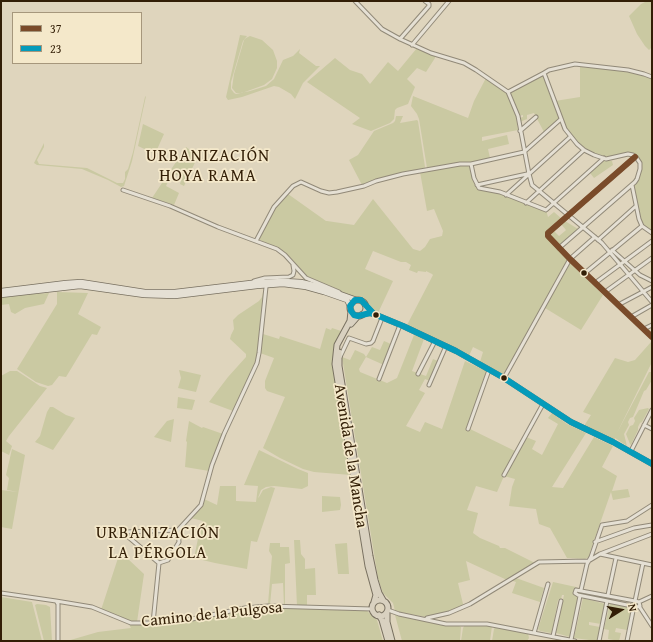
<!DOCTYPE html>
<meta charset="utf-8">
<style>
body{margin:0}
#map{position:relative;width:653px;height:642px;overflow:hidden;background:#dfd5bd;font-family:"Gentium Book Plus",serif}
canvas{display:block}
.frame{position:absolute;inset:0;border:2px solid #321e06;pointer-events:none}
.legend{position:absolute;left:12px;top:12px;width:130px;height:52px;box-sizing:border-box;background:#f4e8ca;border:1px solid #a6977c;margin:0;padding:5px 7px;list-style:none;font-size:12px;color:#321e06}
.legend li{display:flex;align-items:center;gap:8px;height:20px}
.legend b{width:20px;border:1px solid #a6977c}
.north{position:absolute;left:601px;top:590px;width:40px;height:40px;-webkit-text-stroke:3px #f4e8ca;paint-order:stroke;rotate:79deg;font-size:11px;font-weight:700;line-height:16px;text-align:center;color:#321e06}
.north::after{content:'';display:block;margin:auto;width:14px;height:18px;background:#321e06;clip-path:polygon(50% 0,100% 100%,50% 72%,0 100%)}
</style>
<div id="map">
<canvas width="653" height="642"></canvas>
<div class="frame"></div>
<ul class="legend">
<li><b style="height:5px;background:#7a4b2a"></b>37</li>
<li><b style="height:5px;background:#059bba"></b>23</li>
</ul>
<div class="north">N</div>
</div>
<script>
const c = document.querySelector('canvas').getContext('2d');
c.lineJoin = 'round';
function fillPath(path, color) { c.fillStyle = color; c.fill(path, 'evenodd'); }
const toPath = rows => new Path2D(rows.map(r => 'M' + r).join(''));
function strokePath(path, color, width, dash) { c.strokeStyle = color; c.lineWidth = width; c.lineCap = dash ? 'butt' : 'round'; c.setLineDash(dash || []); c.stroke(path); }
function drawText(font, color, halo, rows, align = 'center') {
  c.font = font + ' "Gentium Book Plus",serif'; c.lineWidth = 3.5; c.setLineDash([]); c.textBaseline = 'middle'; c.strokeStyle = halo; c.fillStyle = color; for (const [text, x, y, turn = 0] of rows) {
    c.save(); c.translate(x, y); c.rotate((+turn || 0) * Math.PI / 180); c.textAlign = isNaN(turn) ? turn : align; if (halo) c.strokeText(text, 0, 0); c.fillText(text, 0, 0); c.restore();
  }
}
const green = toPath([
 [647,1,652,2,652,47,649,50,645,46,637,34,629,16,641,4],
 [240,35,247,36,243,41,231,82,231,89,234,93,236,94,250,91,266,86,274,79,283,60,293,56,300,49,299,53,316,66,320,66,303,83,295,99,291,94,279,87,274,86,242,97,228,100,226,97],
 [250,36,262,40,273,50,277,61,277,68,272,79,264,85,242,93,236,93,232,88,234,74,244,40,246,38],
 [417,48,435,56,435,58,426,72,417,68,407,79,415,87,408,104,397,108,395,110,394,119,390,123,371,131,352,124,360,118,307,82,335,58,350,70,362,74,370,84,388,62,398,71],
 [580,67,632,71,652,78,652,232,645,227,641,220,634,185,640,177,641,165,634,154,608,157,594,153,586,149,575,140,569,133,561,117,555,101,580,97],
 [541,76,543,76,545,78,559,119,544,132,534,113,527,115,527,119,520,122,519,118,523,117,523,115,518,116,511,93,512,91],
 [486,78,506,92,510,97,515,110,518,130,482,137,482,141,507,135,509,144,488,149,490,158,471,163,427,168,419,119,417,114,411,106,413,96,468,118,474,101],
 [146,96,132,161,124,186,121,187,108,180,82,169,37,165,34,163,44,143,44,147,37,160,39,164,87,168,117,183,123,183,125,179,125,172,128,169,133,152,145,97],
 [396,116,403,116,400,123,417,120,418,121,425,167,424,169,391,175,362,185,349,160,358,155,374,131,393,123,395,121],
 [143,124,164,134,155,154,138,146],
 [186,147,198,156,184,186,180,184,182,177,172,173,166,186,179,193,174,205,152,198],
 [605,160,612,161,613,165,594,178,590,173],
 [467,164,471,166,473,179,478,188,500,193,546,210,548,217,554,212,562,219,545,234,568,259,567,260,506,371,503,374,480,362,483,352,473,347,469,356,407,325,433,275,432,274,426,271,426,272,418,271,417,273,409,270,411,265,406,262,401,262,373,251,365,269,393,281,378,313,370,308,369,304,363,297,356,297,347,294,330,286,314,281,304,275,304,273,290,257,281,251,266,244,259,239,259,237,277,205,278,205,288,194,326,221,327,221,354,225,373,199,413,249,420,251,425,247,430,239,442,236,443,231,434,209,427,211,420,172],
 [565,221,578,229,560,246,550,234,554,231,559,236,565,231,566,230,561,224],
 [570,263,603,295,581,330,545,308],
 [57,292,88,293,78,314,101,327,97,335,92,334,66,377,59,376,52,385,48,386,36,382,17,369,57,304],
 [263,292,264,294,261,327,257,361,233,411,209,402,228,377,246,357,246,354,230,339,231,335,234,329,233,320,238,315,259,301,262,297],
 [49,293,44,304,25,308,15,314,11,312,9,304,1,305,1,296],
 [326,328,331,330,332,328,341,331,336,346,351,475,314,472,303,469,280,458,263,448,285,397,267,391,265,388,265,381,274,358,260,353,263,334,279,339,280,336,320,349],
 [414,335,424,339,412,371,426,376,433,359,438,361,430,381,425,379,419,390,425,393,406,426,420,432,425,422,442,429,465,361,488,372,468,428,515,451,503,475,526,437,536,441,532,449,542,455,558,424,548,418,552,413,567,424,586,433,552,487,563,488,594,437,613,446,602,467,617,476,612,491,628,489,630,497,613,500,611,492,590,552,589,557,585,559,570,558,567,558,550,528,539,524,536,509,509,506,512,487,515,479,504,476,497,492,476,486,467,510,478,513,473,533,480,538,499,546,500,548,505,548,535,563,507,580,466,561,470,580,458,583,463,604,462,607,450,613,426,617,395,611,393,603,383,593,378,578,342,357,350,360,355,350,364,354,366,357,372,347,380,350,384,341,391,344,384,365,366,357,359,369,360,372,387,383,397,378],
 [651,342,652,343,652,362,617,433,649,372,652,372,652,380,646,390,644,391,633,417,630,418,628,422,629,425,624,434,627,446,615,438,614,440,584,426,591,415,583,412,615,358,628,362,635,360],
 [179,370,201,375,196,392,178,388,181,378],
 [10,371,17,371,40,386,47,388,9,436,6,441,12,446,9,455,1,451,1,376],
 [178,397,195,400,192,410,177,408],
 [50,407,53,407,66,415,75,418,53,450,35,442,40,436,47,412],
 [648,408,649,409,642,422,640,423,638,427,638,430,631,445,630,444,626,434,630,426,633,425,635,421,634,418,639,410],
 [174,419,171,442,154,437,167,421],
 [189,421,202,428,203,427,223,434,209,471,185,467,187,442,186,441],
 [12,449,25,455,12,529,1,527,1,490,18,492,7,490,9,478,6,475],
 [259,450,298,469,308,473,308,486,302,489,274,486,266,487,261,490,258,498,259,497,263,490,271,487,275,488,257,542,251,541,247,569,215,563,194,558,201,524,203,521,191,518,202,506,204,499,217,505,220,486,236,486,236,501,256,502,258,486,244,485],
 [322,496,340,497,341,505,340,510,322,512],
 [294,540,300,540,301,554,305,559,305,569,315,568,316,595,307,595,307,606,297,606],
 [270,543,280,543,280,547,289,547,290,563,285,564,285,605,284,605,283,583,272,584,270,605,268,604,272,556,269,551],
 [347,543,349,574,338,574,335,544],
 [119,555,128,559,144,574,137,622,131,622,101,610],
 [516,578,544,588,540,602,512,593,516,582,510,580],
 [553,582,576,587,573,594,578,597,570,637,556,633,564,595,562,595,561,599,558,600,552,632,551,633,540,631,538,629],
 [1,597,32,602,42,641,1,641],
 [583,598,605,604,601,624,589,622,589,625,600,627,597,641,574,638],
 [610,603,632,608,627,630,616,628,615,632,621,633,619,641,608,639,609,630,604,629],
 [37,604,46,605,50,607,52,641,44,641,35,605],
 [273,607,367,611,377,620,383,641,67,641,98,632,131,628,128,623,160,625,205,618,245,609,260,608,263,610,267,610],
 [395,615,446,625,459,626,461,627,460,641,402,641],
 [465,625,482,625,492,626,490,641,461,641,463,628],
 [496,626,528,633,529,638,527,641,492,641,494,629]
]);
const street = toPath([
 [355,1,382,29,400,39,431,53,464,63,476,70,508,92,544,73,565,129,577,144,584,150,594,155,606,159,628,154,633,155,636,157,640,163,640,169,637,179,635,182,559,248],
 [400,39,429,6,429,4,425,1],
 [412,45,449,1],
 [544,73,549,70,575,64,628,70,644,74,652,77],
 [508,92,518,116,529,174,532,185,602,243,652,302],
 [520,131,536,117],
 [635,157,548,233,548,236,570,259,652,337],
 [471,164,474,178,479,188,500,192,546,210,604,158],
 [477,185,527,174],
 [632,185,639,219,642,226,652,233],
 [123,190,170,206,218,227,277,249,285,255,306,278,339,292],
 [506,195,570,137],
 [526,203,584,150],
 [598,240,636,206],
 [256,241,274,207,293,186,301,182,321,191,329,193,337,192,364,186,376,181,403,174,460,164,471,164,524,152,561,119],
 [612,250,640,275,652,281],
 [585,273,642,226],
 [254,281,265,278,289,277,293,275,294,271,293,265],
 [595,283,652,241],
 [605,292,652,258],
 [618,305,652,287],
 [631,317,652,305],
 [644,329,652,325],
 [340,357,349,338,366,344,371,343,373,341,382,318],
 [418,374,435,341],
 [504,378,570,259,595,237],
 [379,379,400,325],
 [429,385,446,346],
 [644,425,652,429],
 [468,429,489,370],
 [631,451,652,410],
 [504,475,543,404],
 [595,542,634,528,652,525],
 [600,554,652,565],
 [590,560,600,554,652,534],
 [159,563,126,535,125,532,178,530],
 [576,590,635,601,639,602,640,606,637,607,578,595,575,593,576,590],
 [581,590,587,564,591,557,602,525,627,521,652,505],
 [1,593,56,601,58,604,58,641],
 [608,595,616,558],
 [56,601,92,607,131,623,160,623,192,619,245,608,268,606,372,609],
 [635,601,643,563],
 [639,602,652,596],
 [639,606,652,626],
 [388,610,399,614,446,624,487,624,575,641],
 [427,618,449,613,470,604,539,562,588,561],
 [153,623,159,563,168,560,179,542,178,530,201,505,212,465,224,434,257,363,259,353,266,287],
 [534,633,548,584],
 [553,636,561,601],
 [571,640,580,596],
 [599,641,607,601],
 [627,641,634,606]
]);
const secondary = toPath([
 [1,291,66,283,81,282,145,292,175,292,259,282,284,281,301,282,318,286,357,300],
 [1,295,80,286,144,295,175,296,257,286,283,284,306,287,324,292,347,300,350,306],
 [365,305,374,314],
 [362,314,370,313,374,314,403,326,456,351,504,378,571,422,613,442,652,464]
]);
const primary = toPath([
 '350 308a8 8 0 1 1 16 0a8 8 0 1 1-16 0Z',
 [351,311,350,321,337,345,335,364,368,566,376,595,374,602],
 [351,324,358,316],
 [339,352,339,366,370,556,375,580,379,593,383,600],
 '372 608a8 8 0 1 1 16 0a8 8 0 1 1-16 0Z',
 [387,612,387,622,392,641],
 [379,615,382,620,388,641]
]);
const bus1 = toPath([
 [635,157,548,233,548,236,570,259,652,337]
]);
const bus2 = toPath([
 [374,314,361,300,355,300,350,306,351,311,354,315,358,316,370,313,374,314,403,326,456,351,504,378,571,422,613,442,652,464]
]);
const markers = [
 [584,273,3.5,"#321e06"],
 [376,315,3.5,"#321e06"],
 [504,378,3.5,"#321e06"]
];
const streetNames = [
 ["Avenida de la Mancha",350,456,81],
 ["Camino de la Pulgosa",212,615,-6]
];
const neighbourhoodNames = [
 ["URBANIZACIÓN",208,157],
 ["HOYA RAMA",208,177],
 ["URBANIZACIÓN",158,534],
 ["LA PÉRGOLA",158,554]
];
fillPath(green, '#cac9a2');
strokePath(street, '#918978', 5);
strokePath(secondary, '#787060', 6);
strokePath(primary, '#787060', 7);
strokePath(street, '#e5e0d4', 3);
strokePath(secondary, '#e5e0d4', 4.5);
strokePath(primary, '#d9d1c0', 5);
strokePath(bus1, '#7a4b2a', 6);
strokePath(bus2, '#059bba', 6);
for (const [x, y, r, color] of markers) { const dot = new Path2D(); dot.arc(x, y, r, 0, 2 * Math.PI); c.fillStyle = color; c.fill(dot); strokePath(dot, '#f4e8ca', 1.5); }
drawText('16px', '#321e06', '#f4e8ca', streetNames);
c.letterSpacing = '1px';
drawText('17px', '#321e06', '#f4e8ca', neighbourhoodNames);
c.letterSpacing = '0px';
</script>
